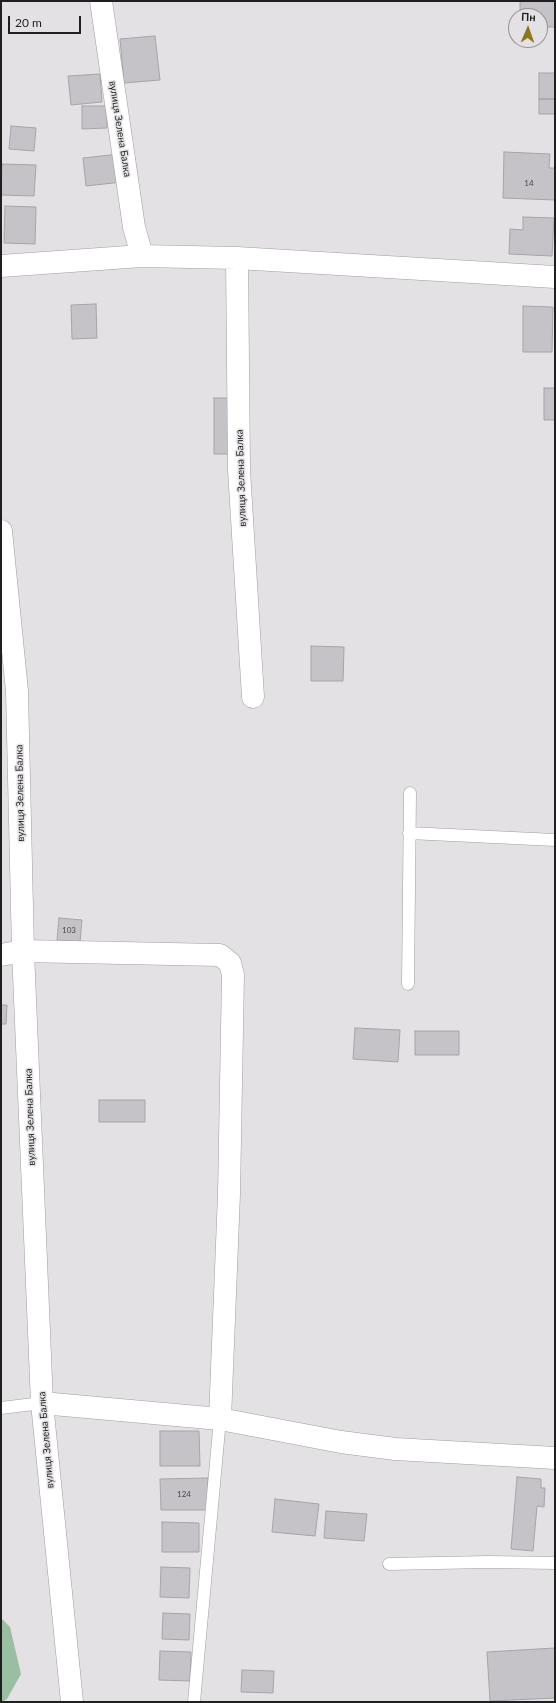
<!DOCTYPE html>
<meta charset="utf-8">
<style>
body{margin:0}
#map{position:relative;width:556px;height:1703px;overflow:hidden;background:#e4e1e5;font-family:Lato,sans-serif}
canvas{display:block}
.frame{position:absolute;inset:0;border:2px solid #201f20;pointer-events:none}
.north{position:absolute;left:508px;top:8px;width:40px;height:40px;box-sizing:border-box;background:#e4e1e5;border:1px solid #969396;border-radius:50%;rotate:2deg;font-size:11px;font-weight:700;line-height:16px;text-align:center;color:#201f20}
.north::after{content:'';display:block;margin:auto;width:14px;height:18px;background:#8c771b;clip-path:polygon(50% 0,100% 100%,50% 72%,0 100%)}
.scale{position:absolute;left:8px;top:16px;width:73px;height:18px;box-sizing:border-box;border:2px solid #201f20;border-top:0;padding-left:5px;font-size:12px;line-height:14px;white-space:nowrap;color:#201f20;-webkit-text-stroke:3px #e4e1e5;paint-order:stroke}
</style>
<div id="map">
<canvas width="556" height="1703"></canvas>
<div class="frame"></div>
<div class="north">Пн</div>
<div class="scale">20 m</div>
</div>
<script>
const c = document.querySelector('canvas').getContext('2d');
c.lineJoin = 'round';
function fillPath(path, color) { c.fillStyle = color; c.fill(path, 'evenodd'); }
const toPath = rows => new Path2D(rows.map(r => 'M' + r).join(''));
function strokePath(path, color, width, dash) { c.strokeStyle = color; c.lineWidth = width; c.lineCap = dash ? 'butt' : 'round'; c.setLineDash(dash || []); c.stroke(path); }
function drawText(font, color, halo, rows, align = 'center') {
  c.font = font + ' Lato,sans-serif'; c.lineWidth = 3; c.setLineDash([]); c.textBaseline = 'middle'; c.strokeStyle = halo; c.fillStyle = color; for (const [text, x, y, turn = 0] of rows) {
    c.save(); c.translate(x, y); c.rotate((+turn || 0) * Math.PI / 180); c.textAlign = isNaN(turn) ? turn : align; if (halo) c.strokeText(text, 0, 0); c.fillText(text, 0, 0); c.restore();
  }
}
const green = toPath([
 [1,1618,10,1627,21,1674,7,1699,2,1702,1,1702]
]);
const building = toPath([
 [520,1,555,1,555,27,540,27,540,16,520,16,520,1],
 [155,36,160,80,124,83,120,39,155,36],
 [539,73,555,73,555,99,539,99,539,73],
 [100,74,102,102,71,105,68,76,100,74],
 [539,99,555,99,555,114,539,114,539,99],
 [82,106,107,106,107,128,82,129,82,106],
 [11,126,36,128,34,151,9,149,11,126],
 [504,152,550,154,549,168,555,168,555,200,503,198,504,152],
 [119,154,122,182,86,186,83,158,119,154],
 [2,164,36,165,34,196,1,195,2,164],
 [5,206,36,207,35,244,4,243,5,206],
 [523,217,554,218,552,256,509,254,510,229,523,230,523,217],
 [96,304,97,338,72,339,71,305,96,304],
 [523,306,553,307,552,352,523,352,523,306],
 [544,388,555,388,555,420,544,420,544,388],
 [214,398,234,398,234,454,214,454,214,398],
 [311,646,344,647,343,681,311,681,311,646],
 [59,918,82,920,80,942,57,940,59,918],
 [1,1005,7,1005,6,1024,1,1024,1,1005],
 [355,1028,400,1030,398,1062,353,1059,355,1028],
 [415,1031,459,1031,459,1055,415,1055,415,1031],
 [99,1100,145,1100,145,1122,99,1122,99,1100],
 [160,1431,199,1431,200,1466,160,1466,160,1431],
 [517,1477,541,1479,541,1488,545,1488,544,1507,537,1506,533,1551,511,1549,517,1477],
 [208,1478,208,1510,161,1510,160,1479,208,1478],
 [275,1499,319,1504,315,1536,272,1532,275,1499],
 [326,1511,367,1514,364,1541,324,1538,326,1511],
 [162,1522,199,1523,199,1552,162,1552,162,1522],
 [161,1567,190,1568,189,1598,160,1597,161,1567],
 [163,1613,190,1614,189,1640,162,1639,163,1613],
 [555,1648,555,1698,490,1701,487,1652,555,1648],
 [160,1651,191,1652,190,1681,159,1680,160,1651],
 [242,1670,274,1671,273,1693,241,1692,242,1670]
]);
const lane = toPath([
 [409,833,555,840],
 [408,984,410,793],
 [1,1408,42,1403],
 [389,1564,488,1562,555,1563],
 [194,1702,220,1419]
]);
const street = toPath([
 [101,1,134,227,142,256],
 [237,258,239,470,253,697],
 [1,266,142,256,237,258,555,277],
 [1,531,17,691,23,951,42,1403,72,1702],
 [1,955,23,951,220,955,230,963,233,975,229,1194,220,1419],
 [42,1403,220,1419,341,1442,395,1449,555,1458]
]);
const numberNames = [
 ["14",529,183],
 ["103",69,930],
 ["124",184,1494]
];
const streetNames = [
 ["вулиця Зелена Балка",120,129,81],
 ["вулиця Зелена Балка",241,478,-92],
 ["вулиця Зелена Балка",20,793,-91],
 ["вулиця Зелена Балка",30,1117,-92],
 ["вулиця Зелена Балка",46,1440,-95]
];
fillPath(green, '#9bbda1');
fillPath(building, '#c5c3c7');
strokePath(building, '#a6a4a8', 1);
strokePath(lane, '#a09da1', 13);
strokePath(street, '#a09da1', 23);
strokePath(lane, '#fff', 12);
strokePath(street, '#fff', 22);
drawText('8px', '#49484a', null, numberNames);
drawText('10px', '#201f20', '#e4e1e5', streetNames);
</script>
